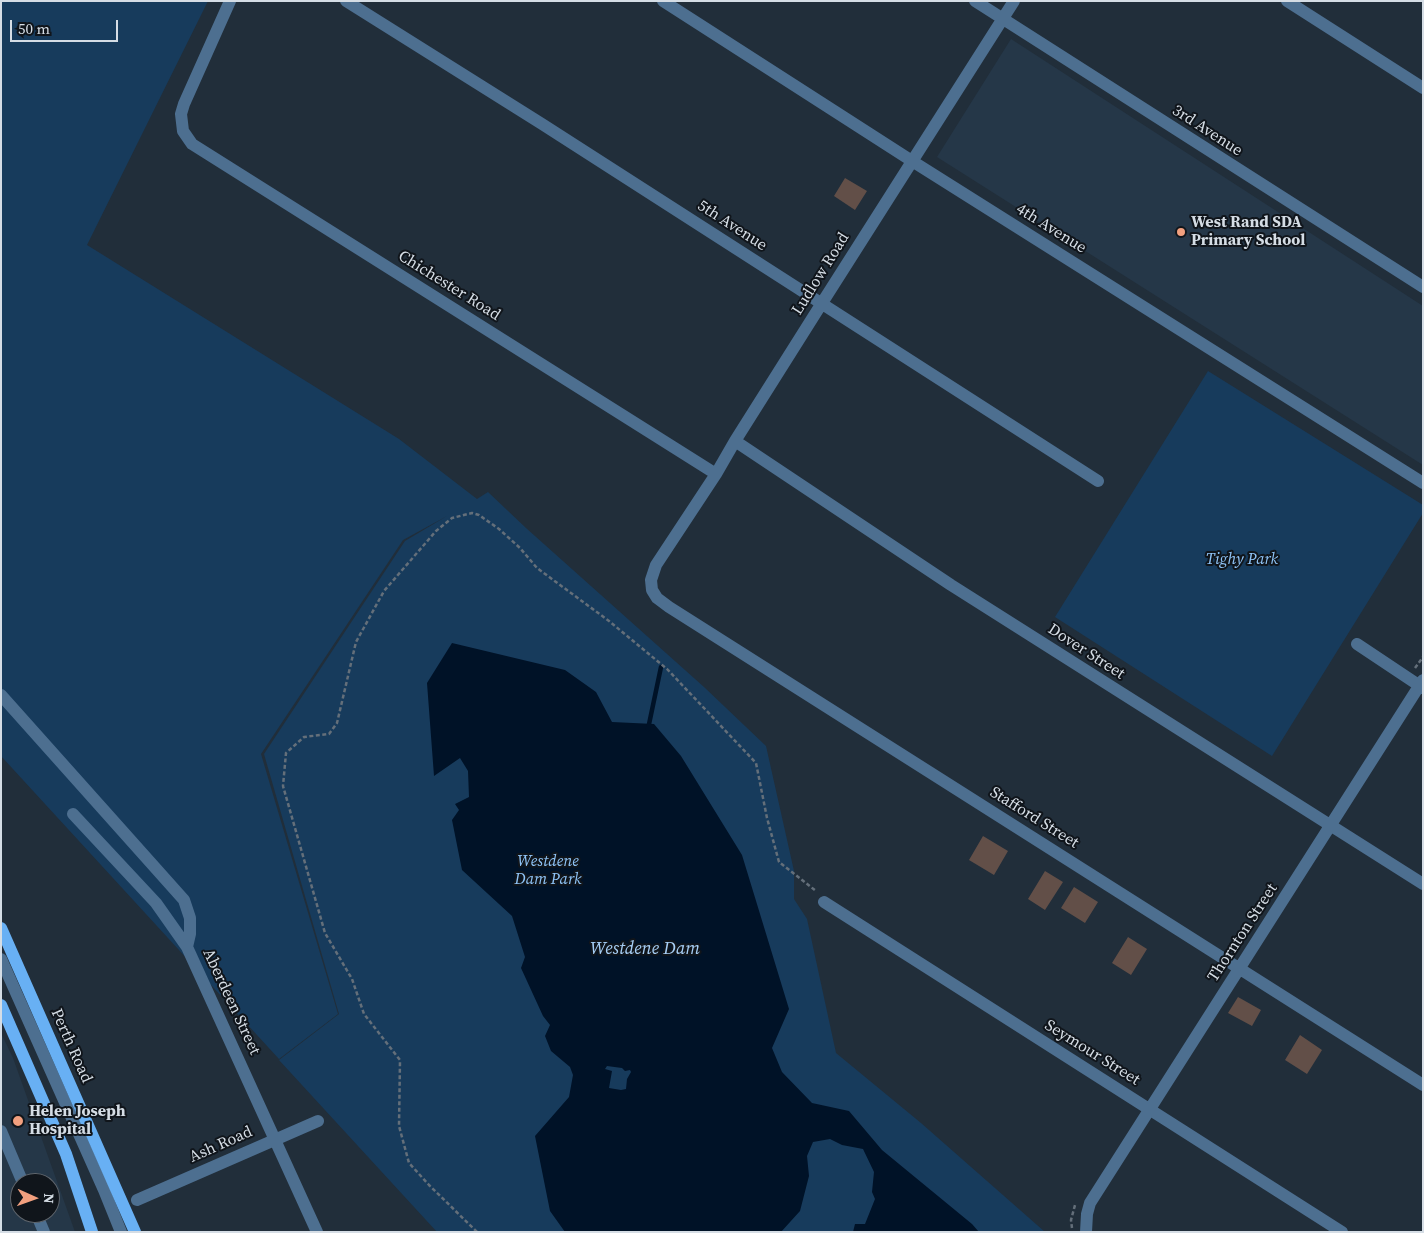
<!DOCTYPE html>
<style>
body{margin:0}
#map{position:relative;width:1424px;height:1233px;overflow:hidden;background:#212e3a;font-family:"Source Serif 4",serif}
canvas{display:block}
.frame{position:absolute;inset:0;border:2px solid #d5dde5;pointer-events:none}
.north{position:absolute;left:10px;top:1173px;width:50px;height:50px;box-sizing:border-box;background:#10151b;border:1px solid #5f656c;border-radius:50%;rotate:92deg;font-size:14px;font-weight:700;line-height:20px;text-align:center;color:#d5dde5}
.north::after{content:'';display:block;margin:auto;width:18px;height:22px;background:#f2a07f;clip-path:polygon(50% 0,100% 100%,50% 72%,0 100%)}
.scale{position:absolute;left:10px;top:20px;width:108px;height:22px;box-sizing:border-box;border:2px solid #d5dde5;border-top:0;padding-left:6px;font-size:15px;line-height:18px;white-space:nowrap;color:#d5dde5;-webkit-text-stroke:4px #10151b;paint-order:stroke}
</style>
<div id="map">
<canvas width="1424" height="1233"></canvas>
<div class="frame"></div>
<div class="north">N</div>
<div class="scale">50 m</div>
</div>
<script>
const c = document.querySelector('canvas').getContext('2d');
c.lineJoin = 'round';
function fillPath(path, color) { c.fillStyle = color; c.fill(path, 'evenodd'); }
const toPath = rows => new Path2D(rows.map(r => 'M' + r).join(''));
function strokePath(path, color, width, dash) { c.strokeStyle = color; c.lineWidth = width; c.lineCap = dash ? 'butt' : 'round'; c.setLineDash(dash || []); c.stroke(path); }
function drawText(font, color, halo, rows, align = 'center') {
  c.font = font + ' "Source Serif 4",serif'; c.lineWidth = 4; c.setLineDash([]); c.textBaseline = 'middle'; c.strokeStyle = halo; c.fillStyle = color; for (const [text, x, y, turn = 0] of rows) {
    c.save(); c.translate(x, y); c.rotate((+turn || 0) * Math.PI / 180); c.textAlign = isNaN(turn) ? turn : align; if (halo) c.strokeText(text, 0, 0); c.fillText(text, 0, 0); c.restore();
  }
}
const built = toPath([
 [1011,39,1423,306,1423,465,937,157],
 [1,1033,13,1058,75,1232,1,1232],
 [20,1183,50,1183,50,1213,20,1213]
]);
const green = toPath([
 [1,1,208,1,87,245,399,439,477,499,488,492,526,528,704,687,766,746,794,871,794,899,807,919,836,1053,921,1123,1045,1232,437,1232,279,1060,339,1014,264,754,405,541,447,516,403,540,261,754,338,1014,279,1059,1,756],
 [1208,371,1423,505,1423,513,1272,756,1055,617]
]);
const water = toPath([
 [452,643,565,670,596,692,612,722,654,724,681,756,742,855,789,1009,772,1048,782,1072,812,1103,849,1111,882,1150,972,1224,979,1232,853,1232,855,1224,865,1224,875,1199,872,1192,874,1172,863,1149,842,1145,830,1139,813,1142,807,1156,809,1176,800,1211,781,1232,565,1232,550,1211,535,1136,569,1097,573,1075,570,1067,551,1051,545,1036,550,1025,543,1016,521,968,525,957,512,916,462,870,452,820,459,810,455,804,469,797,468,771,460,758,434,776,427,683],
 [607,1066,622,1068,625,1071,630,1070,631,1072,627,1079,626,1089,621,1090,609,1088,612,1071,605,1069]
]);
const stream = toPath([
 [648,729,661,667]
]);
const building = toPath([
 [845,178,867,191,855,210,834,196],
 [983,836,1008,851,994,875,969,860],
 [1045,871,1063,882,1045,910,1028,899],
 [1074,887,1098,902,1085,923,1061,908],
 [1128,937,1147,949,1131,975,1112,963],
 [1238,997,1261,1010,1252,1026,1228,1013],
 [1300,1035,1322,1050,1307,1074,1285,1060]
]);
const path = toPath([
 [1415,668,1423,657],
 [1072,1228,1071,1220,1075,1205],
 [477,1232,429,1185,409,1163,399,1126,400,1060,364,1014,352,979,325,933,283,786,286,753,304,737,329,734,337,723,356,642,384,591,436,531,452,518,472,513,479,515,499,529,520,548,537,568,609,621,667,669,756,763,767,818,779,862,816,891]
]);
const minor = toPath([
 [230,1,184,104,181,114,183,131,192,144,716,474],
 [346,1,542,124,1098,481],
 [663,1,912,161,1423,483],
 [975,1,1423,287],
 [1014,1,822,303,735,441,716,474,656,565,651,580,652,590,657,598,669,607,1423,1085],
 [1287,1,1423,88],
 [735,441,951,585,1423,884],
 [1357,644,1423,688],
 [1,695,184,900,190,918,190,934,187,947],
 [73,814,156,903,187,947,317,1232],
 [824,902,1342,1232],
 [1,959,104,1190,121,1232],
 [1,1131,23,1183],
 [137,1200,318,1121],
 [36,1213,44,1232],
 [1086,1232,1087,1214,1090,1203,1423,680]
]);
const major = toPath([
 [1,928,135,1232],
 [1,1005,66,1154,92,1232]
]);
const markers = [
 [1181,232,5,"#f2a07f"],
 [18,1121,6,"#f2a07f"]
];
const streetNames = [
 ["3rd Avenue",1207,131,33],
 ["5th Avenue",732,226,33],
 ["4th Avenue",1051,229,32],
 ["Ludlow Road",821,274,-58],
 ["Chichester Road",449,286,32],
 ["Dover Street",1086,652,33],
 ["Stafford Street",1034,818,32],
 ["Thornton Street",1243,933,-57],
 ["Aberdeen Street",231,1002,65],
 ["Perth Road",71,1046,66],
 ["Seymour Street",1092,1053,32],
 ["Ash Road",221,1145,-24]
];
const poiNames = [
 ["West Rand SDA",1191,223],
 ["Primary School",1191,241],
 ["Helen Joseph",29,1112],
 ["Hospital",29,1130]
];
const parkNames = [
 ["Tighy Park",1242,560],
 ["Westdene",548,862],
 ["Dam Park",548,880]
];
const waterNames = [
 ["Westdene Dam",645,949]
];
fillPath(built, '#253748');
fillPath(green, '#173b5c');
fillPath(water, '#001227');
strokePath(stream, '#001227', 4.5);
fillPath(building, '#624f48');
strokePath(path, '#646f7a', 2.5, [4, 2.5]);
strokePath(minor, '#4d6f90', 12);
strokePath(major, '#68b0f4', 12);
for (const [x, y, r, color] of markers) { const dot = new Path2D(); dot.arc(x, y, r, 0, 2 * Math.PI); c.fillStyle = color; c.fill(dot); strokePath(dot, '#10151b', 2); }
drawText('16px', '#d5dde5', '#10151b', streetNames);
drawText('bold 16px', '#d5dde5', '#10151b', poiNames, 'left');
drawText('italic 16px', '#8fc4f7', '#10151b', parkNames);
drawText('italic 18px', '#a7cff6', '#10151b', waterNames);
</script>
